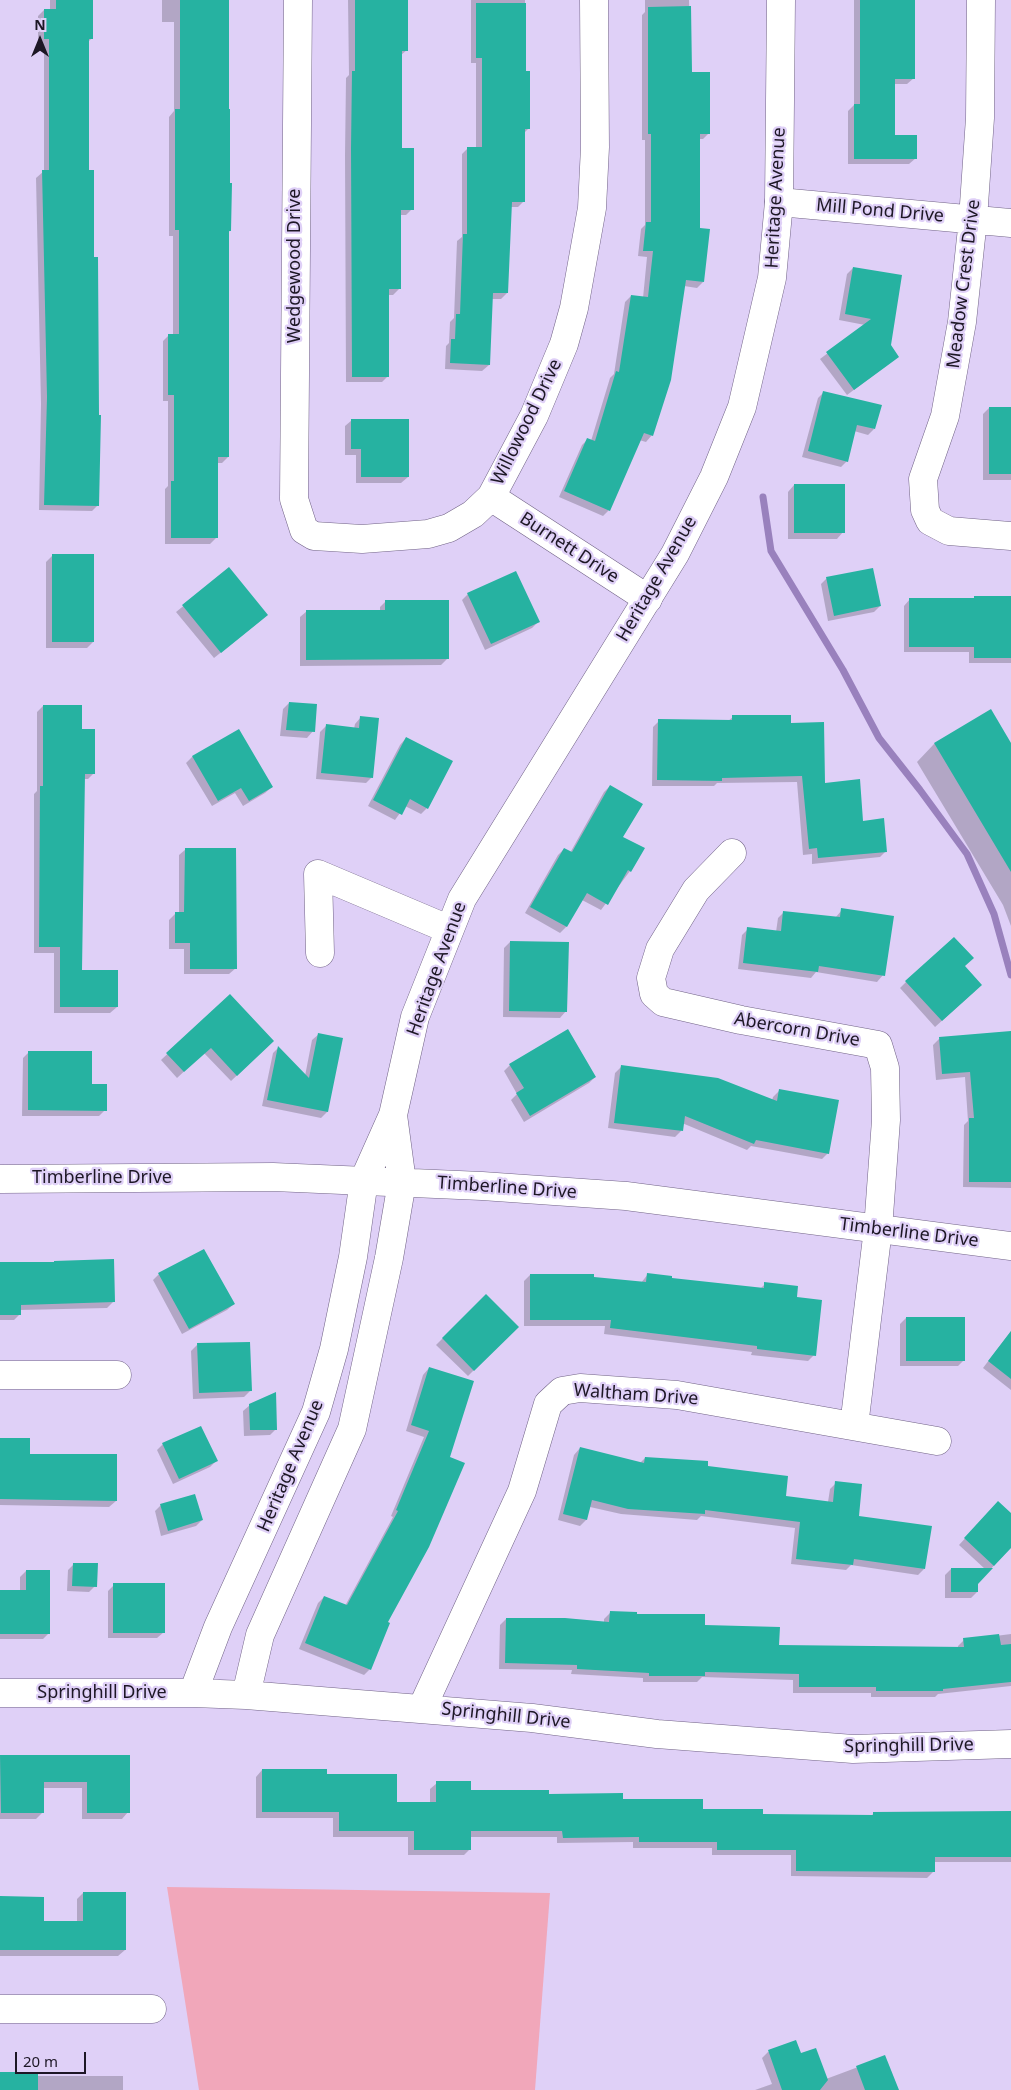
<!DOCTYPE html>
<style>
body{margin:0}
#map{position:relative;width:1011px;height:2090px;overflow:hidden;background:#dfd0f7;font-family:"Noto Sans",sans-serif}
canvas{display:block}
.north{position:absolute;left:15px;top:15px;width:50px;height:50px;-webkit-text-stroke:4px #dfd0f7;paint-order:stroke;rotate:0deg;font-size:14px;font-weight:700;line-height:20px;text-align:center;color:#1d1725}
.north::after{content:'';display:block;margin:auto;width:18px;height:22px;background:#1d1725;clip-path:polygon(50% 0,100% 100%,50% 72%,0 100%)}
.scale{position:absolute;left:15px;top:2052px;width:71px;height:22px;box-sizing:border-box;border:2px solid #1d1725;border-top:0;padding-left:6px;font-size:15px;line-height:18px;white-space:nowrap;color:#1d1725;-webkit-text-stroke:4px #dfd0f7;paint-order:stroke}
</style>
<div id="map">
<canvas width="1011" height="2090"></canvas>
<div class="north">N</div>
<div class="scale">20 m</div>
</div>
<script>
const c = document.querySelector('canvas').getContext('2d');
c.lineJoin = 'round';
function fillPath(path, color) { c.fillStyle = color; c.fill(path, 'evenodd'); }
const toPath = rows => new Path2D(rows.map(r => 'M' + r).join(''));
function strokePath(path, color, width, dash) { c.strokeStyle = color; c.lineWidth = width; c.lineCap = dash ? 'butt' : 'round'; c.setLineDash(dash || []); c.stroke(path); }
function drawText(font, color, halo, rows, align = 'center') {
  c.font = font + ' "Noto Sans",sans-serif'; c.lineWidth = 4.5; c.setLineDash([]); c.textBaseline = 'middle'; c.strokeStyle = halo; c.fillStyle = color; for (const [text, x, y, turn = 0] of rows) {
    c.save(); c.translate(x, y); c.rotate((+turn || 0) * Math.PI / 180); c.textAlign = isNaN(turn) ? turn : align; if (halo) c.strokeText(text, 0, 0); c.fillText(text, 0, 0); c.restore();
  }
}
const green = toPath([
 [167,1887,550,1893,535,2090,199,2090]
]);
const shadow = toPath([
 [50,0,91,0,91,39,88,42,88,171,93,258,98,505,92,511,39,510,41,404,36,178,44,171,44,45,38,45,38,16,44,10,50,10],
 [162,0,228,0,230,231,228,232,228,457,222,463,216,463,216,538,210,544,165,544,165,489,168,486,168,401,163,401,163,341,169,335,173,335,173,236,169,236,169,117,174,111,174,22,162,22],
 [348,0,407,0,407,50,401,55,401,149,412,209,406,215,400,215,400,288,393,295,388,295,388,376,382,382,346,382,345,155,346,78,349,75],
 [471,0,525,0,525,73,529,128,524,133,524,201,518,207,511,207,507,293,501,299,491,299,489,365,482,371,445,369,446,346,449,343,450,322,454,318,457,241,462,237,462,154,468,148,476,148,476,63,471,63],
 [645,0,689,0,691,73,709,133,703,139,699,139,699,229,703,282,697,288,684,286,652,435,646,442,639,440,609,510,603,516,559,497,582,445,588,439,591,441,610,378,614,374,625,302,631,296,643,298,647,257,638,256,641,229,645,225,645,140,642,140,642,15,645,12],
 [854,0,915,0,914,78,907,84,894,84,894,136,916,158,909,164,848,164,848,111,854,105],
 [853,268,889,345,898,357,847,395,820,359,865,325,839,320,847,274],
 [824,392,874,429,868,435,854,431,847,461,841,467,802,457,818,398],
 [989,408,1011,409,1011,480,983,480,983,414],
 [352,420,408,477,401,483,356,483,356,455,345,455,345,426],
 [794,485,843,532,837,539,788,539,788,492],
 [52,556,93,642,87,648,46,648,46,562],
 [229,569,260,621,214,658,176,612],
 [827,578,880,606,874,612,828,621,821,584],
 [468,594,538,622,532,628,485,650,462,600],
 [1011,598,1011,663,969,663,969,652,904,652,904,606,910,599],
 [386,601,447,659,441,665,300,666,300,617,307,611,380,611,380,607],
 [289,703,313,731,307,738,280,736,283,709],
 [43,706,81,730,94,773,88,779,84,779,81,971,117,1007,110,1013,54,1013,54,953,34,953,34,794,37,791,37,712],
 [990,711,1011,745,1011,926,1003,905,917,762,934,744],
 [361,717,372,777,366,783,316,779,320,732,326,726,354,729,355,724],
 [733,717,824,784,862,822,886,851,880,857,812,864,812,854,803,855,797,782,717,783,714,786,652,786,653,727,659,721,728,721],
 [239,731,272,787,265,793,243,806,235,793,212,806,186,763,192,757],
 [406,738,427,808,421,814,405,806,395,820,368,806,400,745],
 [610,786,630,871,601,910,582,900,566,927,560,933,525,913,558,855,564,849,570,853,604,792],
 [186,849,236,968,229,974,184,974,184,949,169,949,169,920,175,914,179,914,179,855],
 [842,910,883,975,877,982,816,972,811,978,738,969,742,935,748,929,776,932,778,918,784,912,835,918],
 [510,942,566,1011,560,1018,503,1017,504,948],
 [964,966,975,991,935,1027,900,988,906,982],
 [230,995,267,1047,231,1081,204,1053,177,1078,161,1060],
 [1011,1032,1011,1188,963,1187,964,1125,968,1121,965,1077,936,1080,933,1045,939,1039],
 [319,1034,327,1112,321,1118,262,1106,273,1053,278,1048,305,1076,312,1040],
 [29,1052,105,1110,99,1116,22,1116,23,1058],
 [510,1065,595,1077,589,1083,524,1122,511,1100,517,1094,504,1071],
 [621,1067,772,1101,773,1097,779,1091,828,1153,822,1159,751,1146,747,1150,682,1123,681,1131,675,1137,608,1128,615,1073],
 [0,1263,113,1302,107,1308,20,1310,20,1314,14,1320,0,1320],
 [159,1274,234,1304,227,1310,182,1334,153,1280],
 [648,1274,670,1279,760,1289,765,1284,795,1298,814,1355,808,1361,751,1355,752,1352,604,1334,605,1326,524,1326,524,1281,530,1275,641,1283],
 [486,1295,517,1327,468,1376,436,1345],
 [906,1318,964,1360,958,1366,900,1366,900,1324],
 [1011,1331,1011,1390,983,1368],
 [197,1345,250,1391,244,1397,193,1399,191,1351],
 [429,1368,472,1381,370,1669,364,1675,299,1649,318,1603,324,1597,345,1606,393,1517,391,1516,424,1437,406,1431,423,1375],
 [250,1405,276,1429,270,1435,244,1436,243,1411],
 [0,1439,29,1456,116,1501,109,1507,0,1505],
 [163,1444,216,1461,210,1467,173,1484,157,1450],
 [580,1448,640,1463,645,1458,707,1468,784,1497,828,1502,830,1489,836,1483,857,1517,924,1569,918,1575,851,1565,846,1570,791,1564,795,1528,701,1516,697,1520,621,1514,590,1507,586,1520,580,1526,558,1520,574,1455],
 [161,1505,202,1520,196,1526,161,1536,155,1511],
 [992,1509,1011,1514,1011,1547,977,1584,977,1592,971,1598,945,1598,945,1575,951,1569,985,1569,959,1545],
 [74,1564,95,1586,89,1592,67,1591,68,1570],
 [26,1571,49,1633,43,1639,0,1639,0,1591,20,1591,20,1577],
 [114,1585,164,1632,157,1638,108,1638,108,1591],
 [610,1613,703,1626,778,1646,958,1648,958,1646,964,1640,1011,1634,1011,1686,938,1694,935,1697,871,1697,871,1693,793,1693,793,1680,702,1677,697,1682,643,1682,643,1678,571,1674,572,1670,499,1669,500,1625,506,1619,604,1623,604,1619],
 [128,1756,128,1812,122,1819,82,1819,82,1788,43,1788,43,1812,36,1819,0,1819,0,1757],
 [262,1770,326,1775,396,1803,430,1803,430,1789,437,1783,470,1791,622,1801,761,1815,871,1816,874,1813,1011,1817,1011,1862,933,1862,933,1872,927,1878,791,1876,791,1855,712,1855,712,1848,633,1848,633,1842,557,1843,557,1837,470,1837,470,1849,464,1855,408,1855,408,1837,333,1837,333,1818,256,1818,256,1777],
 [83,1893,125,1950,118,1956,0,1956,0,1897,43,1923,77,1923,77,1899],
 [795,2041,800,2055,826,2079,885,2057,893,2090,755,2090,772,2084,762,2058,768,2052],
 [0,2073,37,2076,123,2076,123,2090,0,2090]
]);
const stream = toPath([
 [763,497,771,551,843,670,879,738,920,790,967,854,994,914,1011,975]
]);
const building = toPath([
 [56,0,93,0,93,39,89,39,89,170,94,170,94,257,98,257,99,415,101,415,99,506,44,505,47,397,42,170,49,170,49,39,44,39,44,9,56,9],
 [180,0,229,0,229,109,230,109,230,183,232,183,231,231,229,231,229,457,218,457,218,538,171,538,171,481,174,481,174,395,168,395,168,334,179,334,179,230,175,230,175,109,180,109],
 [355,0,408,0,408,51,402,51,402,148,414,148,414,210,401,210,401,289,389,289,389,377,352,377,351,148,352,71,355,71],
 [860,0,915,0,915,79,895,79,895,135,917,135,917,159,854,159,854,104,860,104],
 [476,3,526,3,526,71,530,71,530,129,525,129,525,202,512,202,508,293,493,293,490,365,450,363,451,339,455,339,456,314,460,314,463,234,467,234,467,147,482,147,482,58,476,58],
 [691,6,692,72,710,72,710,134,700,134,700,228,710,229,704,282,686,280,671,380,653,436,644,433,610,511,564,491,587,438,595,441,616,371,619,372,631,295,648,297,653,251,643,251,646,222,651,222,651,134,648,134,648,7],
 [853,267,902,275,891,345,899,357,854,390,826,352,871,319,845,314],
 [823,391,882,405,875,429,857,425,848,462,808,451],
 [989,407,1011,407,1011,474,989,474],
 [351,419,409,419,409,477,361,477,361,449,351,449],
 [794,484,845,484,845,533,794,533],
 [52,554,94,554,94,642,52,642],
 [229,567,268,615,221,653,182,605],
 [873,568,881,606,834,616,826,577],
 [516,571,540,622,491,644,467,593],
 [974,596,1011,596,1011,658,974,658,974,647,909,647,909,598,974,598],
 [385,600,449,600,449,659,306,660,306,610,385,610],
 [289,702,317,704,315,732,286,730],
 [43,705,82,705,82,729,95,729,95,774,85,774,82,970,118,970,118,1007,60,1007,60,947,39,947,40,786,43,786],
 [991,709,1011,743,1011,872,934,743],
 [732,715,791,715,791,723,824,722,825,783,860,779,863,821,884,818,887,852,818,858,817,848,809,849,802,776,722,778,722,781,657,780,658,719,732,720],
 [360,716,379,718,373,778,321,773,326,724,359,728],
 [239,729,273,787,249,801,241,788,218,801,192,756],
 [406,737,453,761,428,809,410,799,402,815,373,800],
 [610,785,643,804,623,837,645,848,631,872,628,870,608,905,587,893,567,927,530,907,564,848,572,852],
 [185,848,236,848,237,969,190,969,190,943,175,943,175,912,184,912],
 [841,908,894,916,885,976,819,966,818,972,743,963,747,927,781,931,783,911,840,917],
 [954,937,974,958,965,966,982,985,942,1021,905,981],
 [510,941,569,942,567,1012,509,1011],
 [230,994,274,1041,237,1076,211,1048,184,1072,166,1053],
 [568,1029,596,1077,530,1116,516,1093,524,1088,509,1064],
 [1011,1031,1011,1182,969,1182,969,1118,974,1118,970,1072,942,1074,939,1037],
 [318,1033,343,1038,328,1112,267,1100,278,1046,309,1078],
 [28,1051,92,1051,92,1084,107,1084,107,1111,28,1110],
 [621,1065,718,1078,777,1101,779,1089,839,1100,829,1154,756,1140,754,1144,685,1116,683,1131,614,1123],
 [204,1249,235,1304,189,1329,158,1273],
 [114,1259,115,1302,21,1305,21,1315,0,1315,0,1262,54,1262,54,1261],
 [647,1273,672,1276,672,1278,764,1288,764,1282,798,1286,797,1297,822,1300,816,1356,757,1349,757,1346,610,1328,611,1320,530,1320,530,1274,594,1274,594,1277,646,1282],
 [486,1294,519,1327,474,1371,442,1338],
 [906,1317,965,1317,965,1361,906,1361],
 [1011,1331,1011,1379,988,1361],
 [250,1342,252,1391,199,1393,197,1343],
 [429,1367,474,1381,450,1457,465,1463,429,1547,388,1622,390,1623,371,1670,305,1643,324,1596,347,1605,398,1511,396,1510,429,1431,411,1425],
 [276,1392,277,1430,250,1430,249,1404],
 [201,1426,218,1461,179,1479,162,1443],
 [0,1438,30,1438,30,1454,117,1454,117,1501,0,1499],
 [580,1447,644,1463,645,1457,708,1461,708,1466,788,1476,786,1496,833,1502,835,1481,862,1484,859,1516,932,1526,925,1569,854,1559,853,1565,796,1559,800,1522,705,1510,705,1514,628,1509,592,1500,587,1520,563,1514],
 [195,1494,203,1520,168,1531,160,1504],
 [998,1501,1011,1513,1011,1548,994,1566,964,1538],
 [73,1563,98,1563,97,1587,72,1586],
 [951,1568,993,1568,978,1584,978,1592,951,1592],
 [26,1570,50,1570,50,1634,0,1634,0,1590,26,1590],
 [113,1583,165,1583,165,1633,113,1633],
 [610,1611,637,1612,637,1614,705,1614,705,1625,780,1627,779,1645,964,1647,963,1638,999,1634,1001,1645,1011,1644,1011,1682,943,1689,943,1691,876,1691,876,1687,799,1687,799,1674,705,1672,705,1676,649,1676,649,1673,577,1669,577,1665,505,1663,506,1618,565,1618,609,1622],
 [0,1755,130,1755,130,1813,87,1813,87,1782,44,1782,44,1813,1,1813],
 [262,1769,327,1769,327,1774,397,1774,397,1802,436,1802,436,1781,471,1781,471,1790,549,1790,549,1794,623,1793,623,1799,703,1799,703,1809,763,1809,763,1814,873,1815,873,1812,1011,1811,1011,1857,935,1857,935,1872,796,1871,796,1850,717,1850,717,1842,639,1842,639,1837,563,1838,562,1831,471,1831,471,1850,414,1850,414,1831,339,1831,339,1812,262,1812],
 [83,1892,126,1892,126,1950,0,1950,0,1896,44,1897,44,1921,83,1921],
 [796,2040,801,2053,816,2048,828,2080,820,2090,782,2090,768,2050],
 [885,2055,899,2090,865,2090,856,2066],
 [0,2072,38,2072,38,2090,0,2090]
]);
const street = toPath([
 [298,0,294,499,304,530,314,536,362,539,428,534,449,528,473,514,491,497,534,416,564,344,574,308,592,208,595,147,594,0],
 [981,0,980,118,973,219,962,322,945,416,923,479,925,510,930,521,949,531,1011,536],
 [779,202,1011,223],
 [491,497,648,599],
 [732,853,696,890,660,949,651,978,654,994,663,1002,741,1020,878,1045,885,1068,886,1120,878,1229,854,1426],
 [320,953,318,874,448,929],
 [0,1375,117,1375],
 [0,1693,193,1693,246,1695,532,1718,657,1734,853,1749,1011,1744],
 [193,1693,218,1627,316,1412,334,1349,353,1257,364,1180],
 [246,1695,260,1635,352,1429,389,1258,402,1182],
 [422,1708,522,1491,548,1404,562,1391,580,1388,677,1395,937,1441],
 [0,2009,152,2009]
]);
const secondary = toPath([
 [393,1115,402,1182],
 [0,1179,273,1177,482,1186,626,1196,1011,1246],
 [364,1180,393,1115,415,1017,462,899,675,554,714,477,742,407,772,278,779,202,781,0]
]);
const streetNames = [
 ["Heritage Avenue",776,198,-87],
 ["Mill Pond Drive",880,211,5],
 ["Wedgewood Drive",295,266,-90],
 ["Meadow Crest Drive",964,284,-83],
 ["Willowood Drive",527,422,-64],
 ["Burnett Drive",569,548,33],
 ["Heritage Avenue",657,579,-60],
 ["Heritage Avenue",437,969,-70],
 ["Abercorn Drive",797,1030,10],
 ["Timberline Drive",102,1178],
 ["Timberline Drive",507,1188,4],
 ["Timberline Drive",909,1233,7],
 ["Waltham Drive",636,1395,4],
 ["Heritage Avenue",291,1466,-67],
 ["Springhill Drive",102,1693],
 ["Springhill Drive",506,1716,6],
 ["Springhill Drive",909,1746,-1]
];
fillPath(green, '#f1a7ba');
fillPath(shadow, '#0003');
strokePath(stream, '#9981bd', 7);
fillPath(building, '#26b2a1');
strokePath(street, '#716386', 29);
strokePath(secondary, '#716386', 29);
strokePath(street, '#fff', 28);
strokePath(secondary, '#fff', 28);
drawText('18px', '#1d1725', '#dfd0f7', streetNames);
</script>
